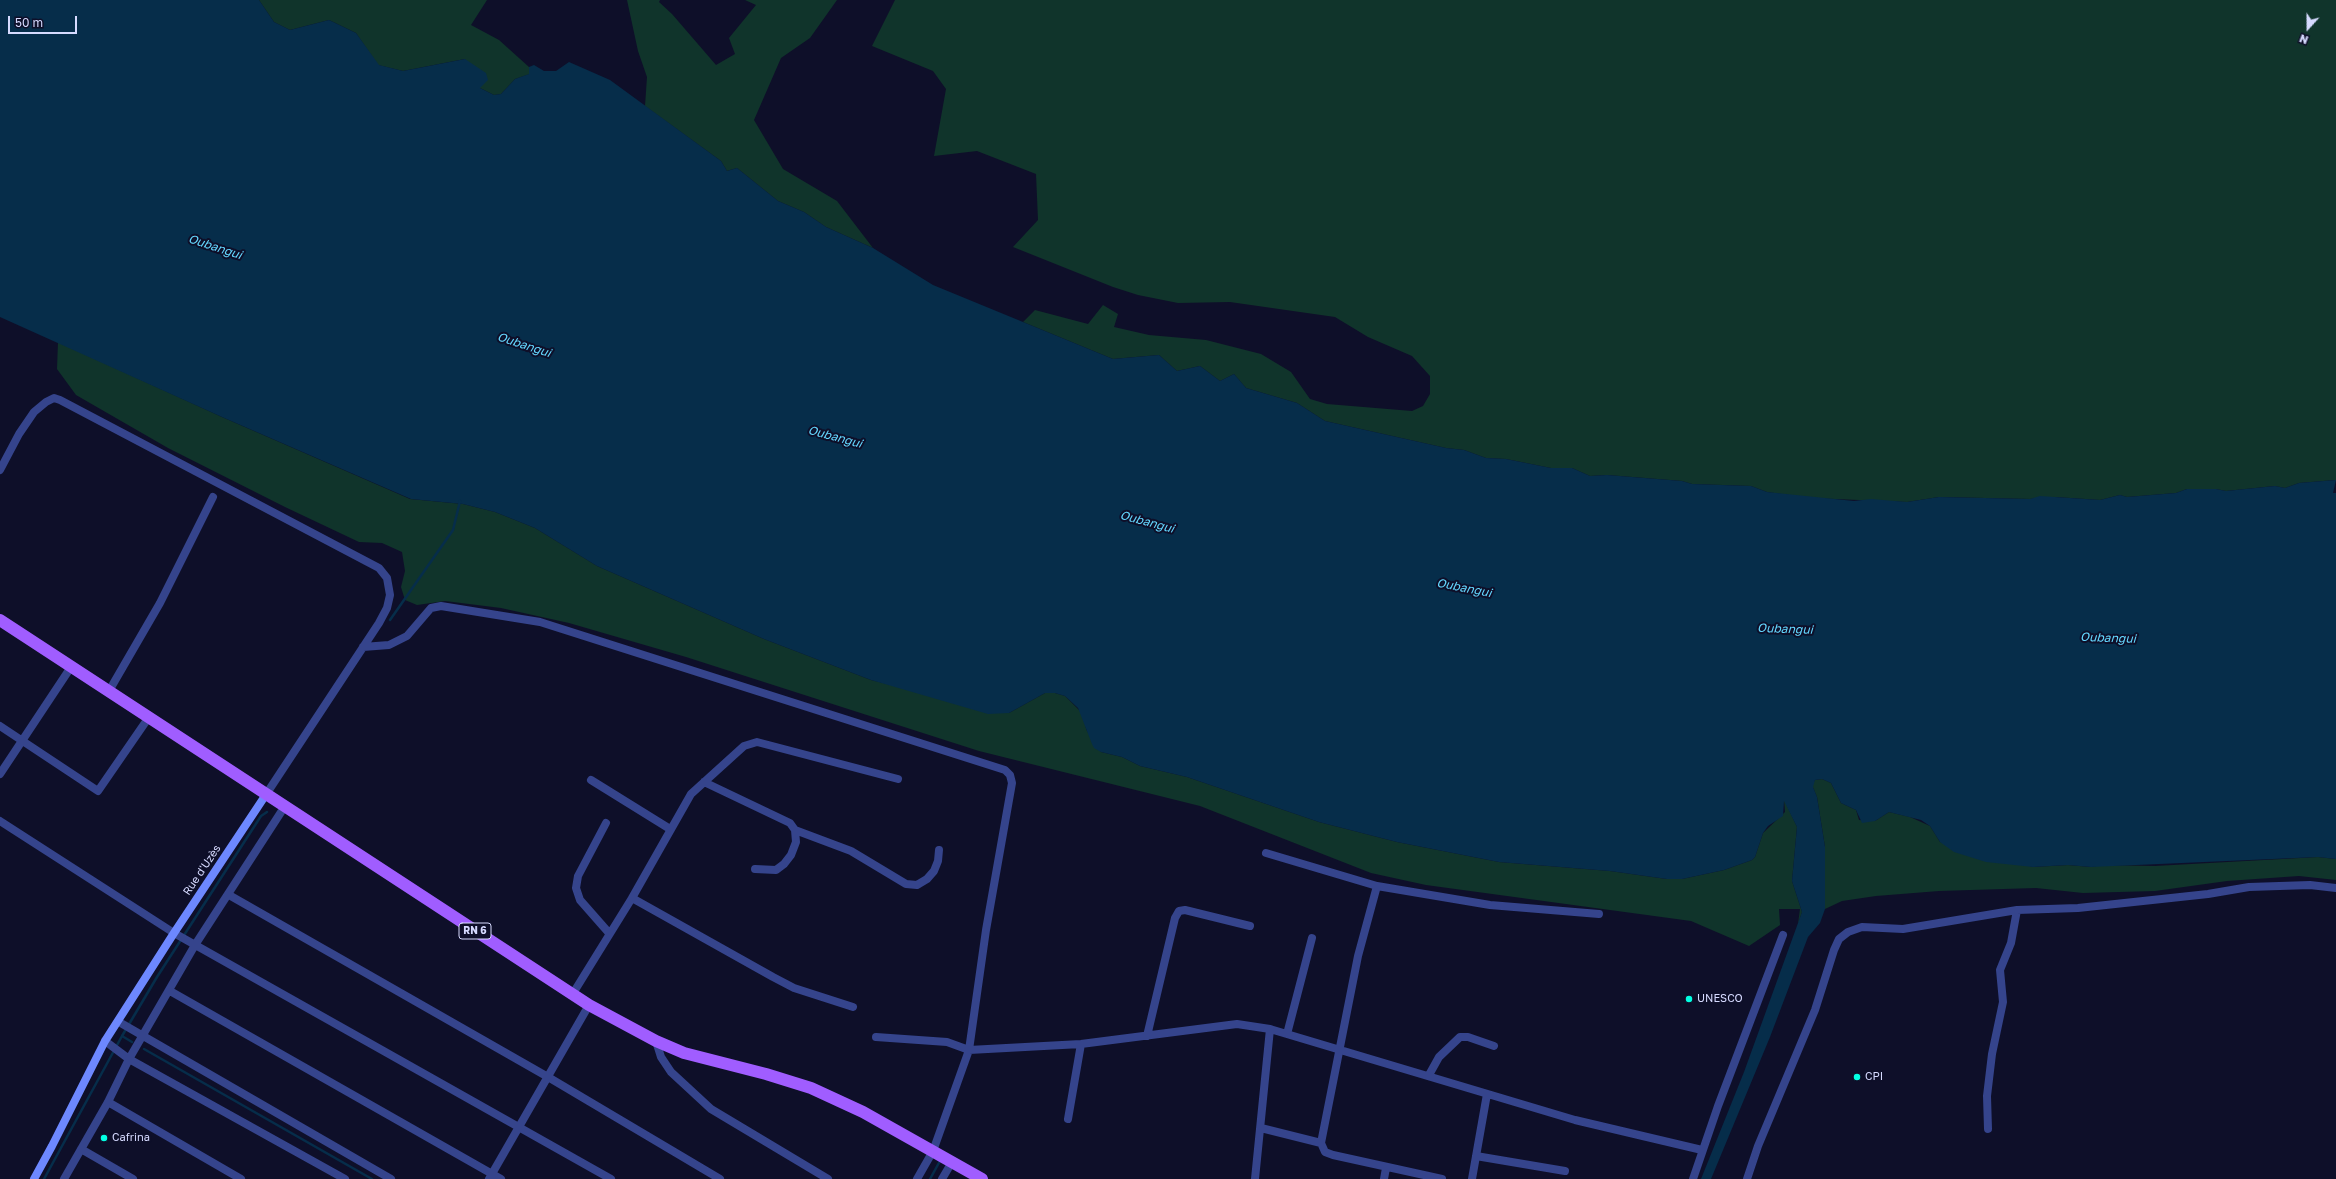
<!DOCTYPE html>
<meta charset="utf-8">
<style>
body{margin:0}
#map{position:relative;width:2336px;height:1179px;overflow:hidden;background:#0e0f29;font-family:"Golos Text",sans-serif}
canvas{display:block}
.north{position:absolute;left:2288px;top:8px;width:40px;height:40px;-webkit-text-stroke:3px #0e0f29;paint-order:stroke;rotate:201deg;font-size:11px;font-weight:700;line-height:16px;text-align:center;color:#d6daff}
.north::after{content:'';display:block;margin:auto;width:14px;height:18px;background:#d6daff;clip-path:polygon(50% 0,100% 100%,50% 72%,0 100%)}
.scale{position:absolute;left:8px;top:16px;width:69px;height:18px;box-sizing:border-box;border:2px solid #d6daff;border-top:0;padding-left:5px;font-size:12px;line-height:14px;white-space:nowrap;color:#d6daff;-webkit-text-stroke:3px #0e0f29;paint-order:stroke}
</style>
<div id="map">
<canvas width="2336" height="1179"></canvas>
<div class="north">N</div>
<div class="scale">50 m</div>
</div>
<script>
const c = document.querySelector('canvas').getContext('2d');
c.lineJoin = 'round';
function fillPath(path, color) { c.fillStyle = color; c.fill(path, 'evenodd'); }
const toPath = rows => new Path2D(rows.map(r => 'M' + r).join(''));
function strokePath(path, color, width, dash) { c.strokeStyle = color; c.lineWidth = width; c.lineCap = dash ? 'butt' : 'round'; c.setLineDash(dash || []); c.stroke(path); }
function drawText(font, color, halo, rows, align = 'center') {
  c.font = font + ' "Golos Text",sans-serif'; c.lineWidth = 4; c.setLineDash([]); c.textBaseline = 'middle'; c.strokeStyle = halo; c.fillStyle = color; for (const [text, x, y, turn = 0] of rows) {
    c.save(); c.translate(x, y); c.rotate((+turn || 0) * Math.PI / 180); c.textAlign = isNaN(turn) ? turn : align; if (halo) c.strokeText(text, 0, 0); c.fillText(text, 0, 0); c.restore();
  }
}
const green = toPath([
 [259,0,487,0,471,25,499,40,529,67,530,74,515,79,501,94,494,95,480,88,465,59,403,71,378,65,356,33,329,20,290,30,274,22],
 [627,0,660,0,659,2,672,14,716,65,735,54,729,38,756,5,745,0,837,0,810,38,781,58,754,120,783,169,837,201,873,248,826,227,804,212,778,201,737,168,727,171,721,161,645,106,647,77,638,51],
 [895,0,2336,0,2336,480,2299,483,2285,488,2275,486,2226,491,2216,489,2187,489,2176,493,2127,497,2120,495,2100,500,2055,497,2030,499,1939,497,1907,502,1810,498,1767,492,1751,486,1692,484,1682,481,1607,475,1590,476,1572,468,1551,468,1506,459,1486,458,1464,450,1446,448,1325,421,1297,403,1246,388,1234,374,1220,381,1200,366,1177,371,1159,355,1113,359,1023,322,1035,310,1088,324,1103,305,1118,314,1114,327,1149,335,1206,340,1261,354,1291,372,1310,399,1327,404,1412,411,1423,406,1430,394,1430,376,1412,356,1368,337,1335,317,1230,302,1178,303,1138,295,1113,287,1013,247,1038,220,1036,174,977,151,934,156,946,89,933,71,872,46],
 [58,342,222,417,410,499,463,504,495,512,535,528,597,566,764,639,871,680,1009,713,1045,693,1055,693,1065,696,1081,712,1087,731,1101,752,1122,757,1140,766,1187,777,1319,822,1397,842,1499,862,1610,871,1667,879,1682,879,1724,870,1752,860,1755,857,1763,833,1785,812,1784,799,1797,827,1792,881,1802,912,1798,924,1800,909,1779,909,1780,925,1749,946,1691,921,1426,885,1371,873,1200,806,979,751,686,657,569,623,501,608,445,601,417,605,405,600,401,587,405,571,402,552,382,543,359,542,285,507,168,448,76,395,57,369],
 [1822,779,1831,783,1841,803,1856,810,1859,820,1875,821,1889,812,1910,817,1930,826,1940,842,2033,867,2068,865,2091,867,2102,865,2155,866,2318,857,2336,859,2336,880,2299,876,2227,881,2155,891,2083,893,2036,888,1939,891,1876,896,1842,901,1825,909,1825,847,1817,797,1812,785,1815,780]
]);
const water = toPath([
 [0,0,259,0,274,22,290,30,329,20,356,33,379,65,403,71,465,59,486,73,488,80,480,88,494,95,501,94,515,79,529,74,529,67,534,65,544,71,556,71,569,62,610,80,721,161,727,171,737,168,778,201,804,212,826,227,873,248,933,285,1113,359,1159,355,1177,371,1200,366,1220,381,1234,374,1246,388,1297,403,1325,421,1446,448,1464,450,1486,458,1506,459,1551,468,1572,468,1590,476,1607,475,1682,481,1692,484,1751,486,1767,492,1854,501,1871,499,1907,502,1939,497,2030,499,2040,496,2100,500,2120,495,2127,497,2176,493,2187,489,2216,489,2226,491,2275,486,2285,488,2299,483,2336,480,2333,493,2336,493,2336,859,2318,857,2091,867,2068,865,2033,867,1986,862,1954,852,1940,842,1930,826,1921,820,1889,812,1875,821,1862,823,1856,810,1841,803,1831,783,1822,779,1815,780,1813,787,1817,797,1825,847,1825,909,1820,923,1808,937,1770,1037,1711,1179,1701,1179,1744,1072,1802,912,1792,881,1797,827,1784,801,1783,816,1768,826,1763,833,1755,857,1752,860,1724,870,1682,879,1667,879,1610,871,1499,862,1397,842,1319,822,1187,777,1140,766,1122,757,1101,752,1094,748,1092,744,1078,708,1065,696,1055,693,1045,693,1009,713,988,714,871,680,764,639,597,566,535,528,495,512,463,504,411,499,222,417,0,317]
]);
const stream = toPath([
 [390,620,453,530,460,501],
 [122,1036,132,1042],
 [144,1049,372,1179],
 [44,1179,122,1036,157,977,261,816,267,812],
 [930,1179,940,1161]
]);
const street = toPath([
 [0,470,19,434,34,412,46,402,54,398,60,400,379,568,387,578,390,595,387,608,379,623,267,793],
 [363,647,389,645,407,636,431,608,441,606,540,622,1005,770,1010,775,1012,783,986,930,969,1050,933,1151,917,1179],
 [109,691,160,603,213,497],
 [0,726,98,791,149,717],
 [0,774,71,667],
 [591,780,670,829],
 [704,782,790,823,795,830,796,842,791,855,784,864,776,870,755,869],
 [0,821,174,933,611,1179],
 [606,823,578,876,576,888,580,900,609,933],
 [795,830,851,851,906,884,917,885,927,879,934,871,938,861,939,850],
 [1266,853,1377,886,1490,905,1599,914],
 [229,895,548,1077,720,1179],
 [632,898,773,977,794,988,853,1007],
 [170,991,501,1179],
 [572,995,632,898,691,794,744,746,757,742,898,779],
 [119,1022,391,1179],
 [1287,1034,1312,938],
 [1147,1036,1175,918,1179,911,1185,910,1250,926],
 [876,1037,947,1042,969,1050,1081,1044,1237,1024,1270,1029,1575,1120,1702,1150],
 [105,1041,129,1059,345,1179],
 [656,1041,661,1057,671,1072,711,1109,828,1179],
 [1429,1075,1439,1057,1460,1037,1468,1037,1494,1046],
 [108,1102,241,1179],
 [1068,1119,1081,1044],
 [1261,1128,1321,1143,1358,956,1377,886],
 [1988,1129,1987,1096,1992,1054,2003,1002,2000,970,2011,943,2017,910],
 [1321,1143,1325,1152,1333,1155,1442,1179],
 [81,1149,133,1179],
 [1476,1156,1565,1171],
 [64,1179,108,1102,129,1059,195,945,285,806],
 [489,1179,589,1005],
 [942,1179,952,1162],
 [1255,1179,1270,1029],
 [1384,1179,1386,1168],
 [1472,1179,1487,1094],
 [1693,1179,1718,1106,1783,935],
 [1747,1179,1758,1146,1815,1010,1834,950,1839,939,1848,932,1862,927,1903,929,2017,910,2078,908,2208,894,2249,887,2310,885,2336,888]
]);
const secondary = toPath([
 [34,1179,52,1146,105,1041,174,933,267,793]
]);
const primary = toPath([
 [0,620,589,1005,656,1041,684,1053,766,1074,811,1088,863,1112,982,1179]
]);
const markers = [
 [1689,999,4,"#02ffe2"],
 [1857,1077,4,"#02ffe2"],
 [104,1138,4,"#02ffe2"]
];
const shields = [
 [475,931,32]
];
const shieldNames = [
 ["RN 6",475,931]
];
const streetNames = [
 ["Rue d'Uzès",202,870,-56]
];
const poiNames = [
 ["UNESCO",1697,999],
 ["CPI",1865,1077],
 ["Cafrina",112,1138]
];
const waterNames = [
 ["Oubangui",215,247,18],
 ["Oubangui",524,345,18],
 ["Oubangui",835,437,15],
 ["Oubangui",1147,522,15],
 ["Oubangui",1464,588,11],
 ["Oubangui",1785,629,2],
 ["Oubangui",2108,638,2]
];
fillPath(green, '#10342b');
fillPath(water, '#062d4a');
strokePath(stream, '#062d4a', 2.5);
strokePath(street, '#35448c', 8);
strokePath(secondary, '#6d88ff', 8);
strokePath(primary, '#a05dff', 12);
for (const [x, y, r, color] of markers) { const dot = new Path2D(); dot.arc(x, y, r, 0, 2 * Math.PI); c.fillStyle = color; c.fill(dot); strokePath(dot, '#0e0f29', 1.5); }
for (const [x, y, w] of shields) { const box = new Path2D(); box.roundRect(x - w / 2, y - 8, w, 16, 3); c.fillStyle = '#0e0f29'; c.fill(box); strokePath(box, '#d6daff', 1); }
drawText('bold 10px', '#d6daff', null, shieldNames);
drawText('11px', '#d6daff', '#0e0f29', streetNames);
drawText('11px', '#d6daff', '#0e0f29', poiNames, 'left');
drawText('italic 12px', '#64d8ff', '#0e0f29', waterNames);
</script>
